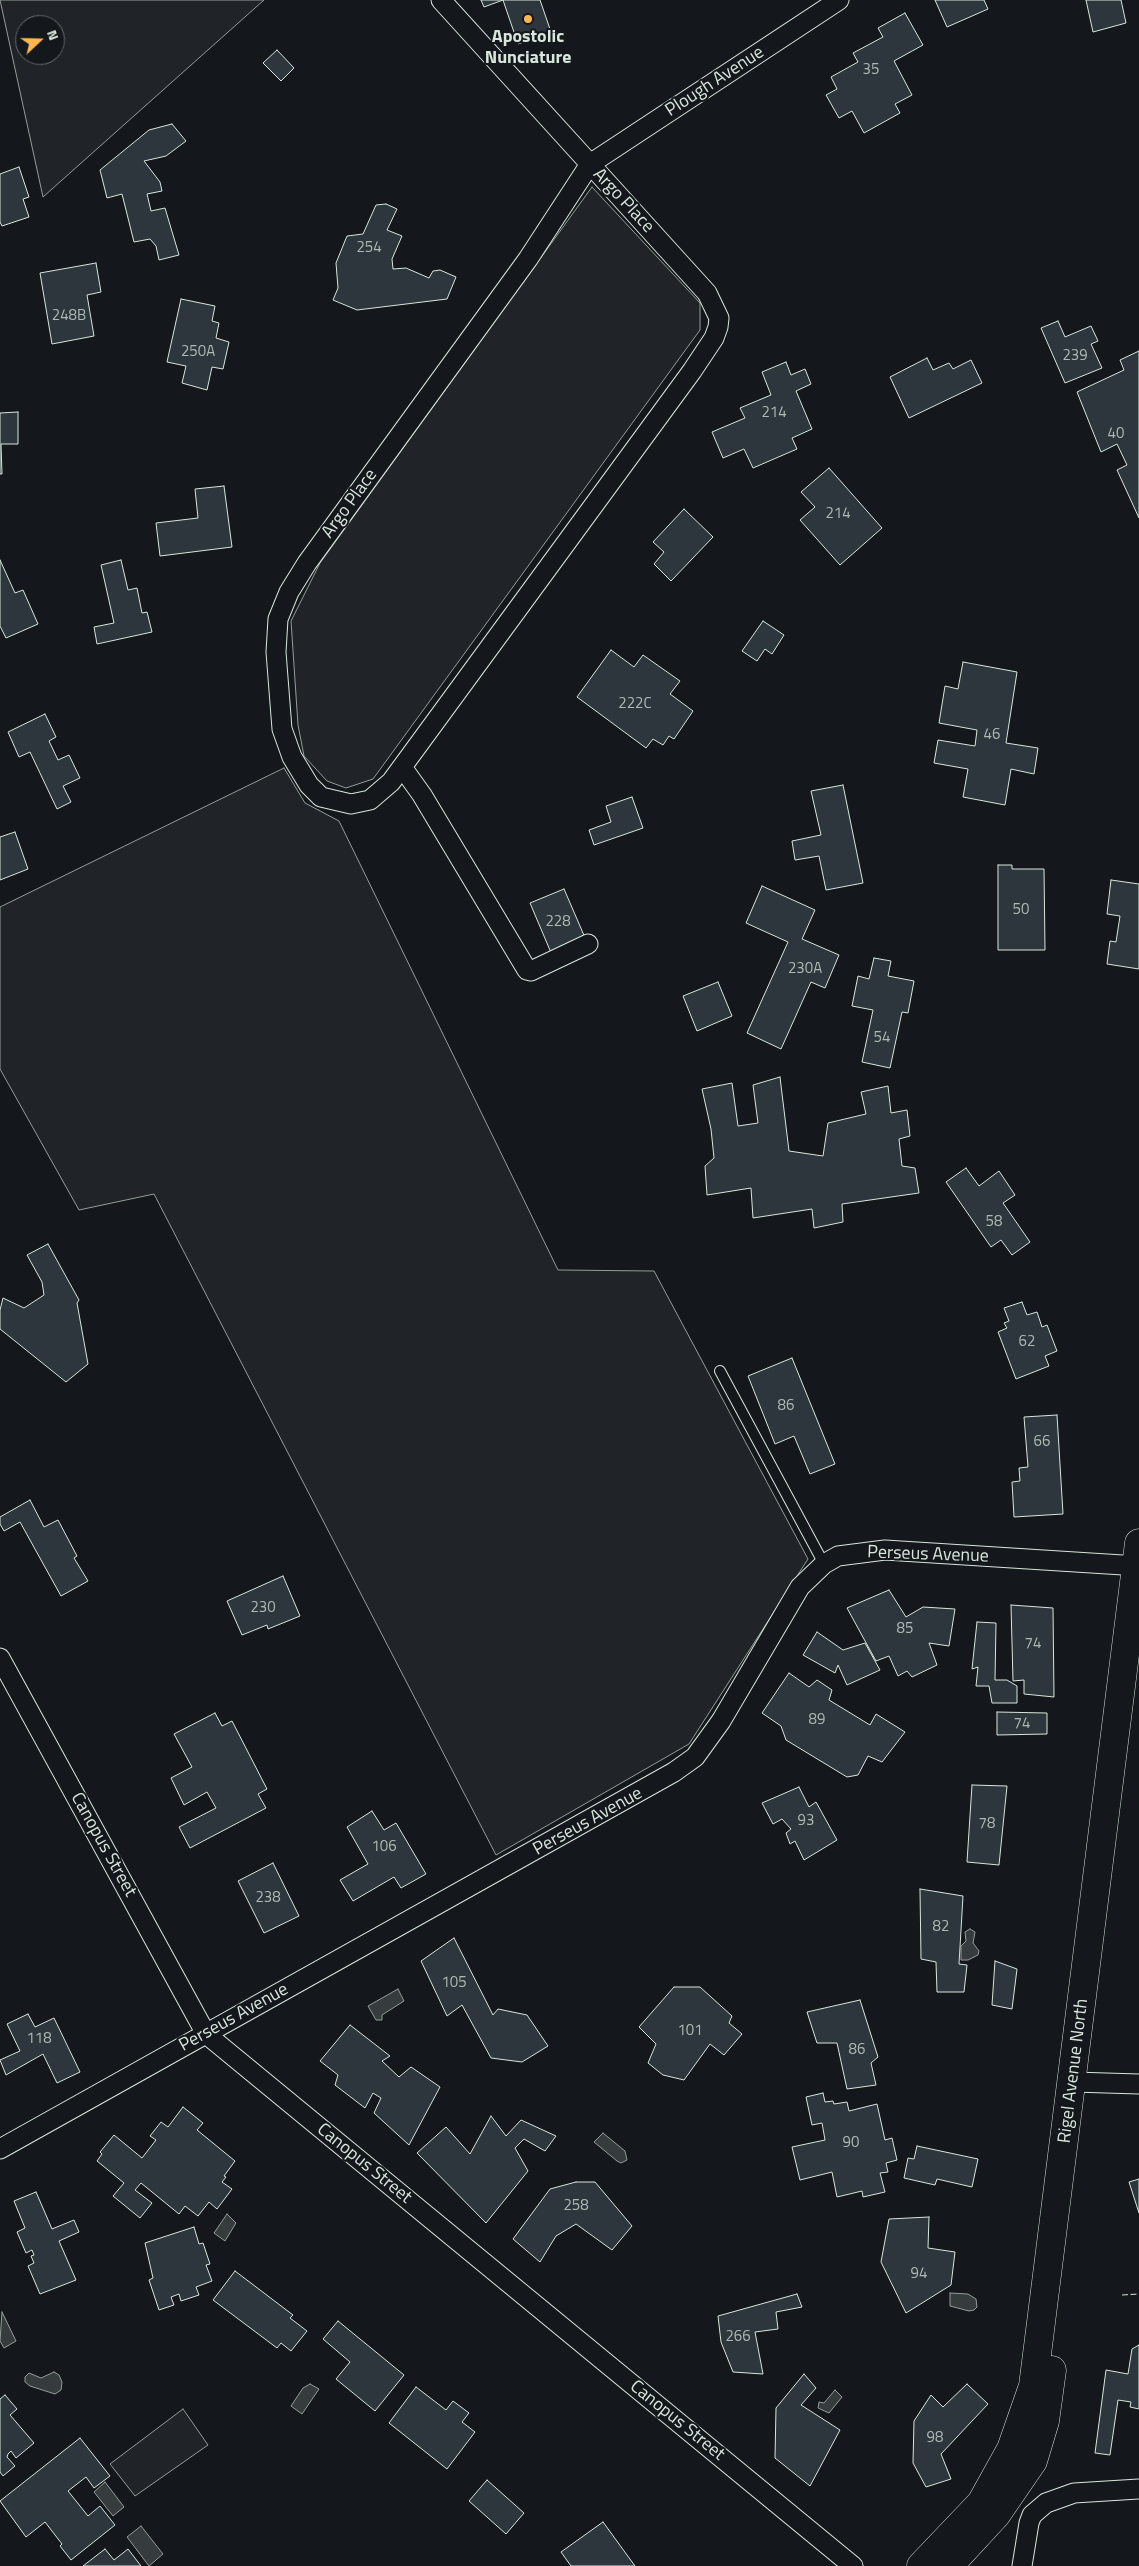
<!DOCTYPE html>
<style>
body{margin:0}
#map{position:relative;width:1139px;height:2566px;overflow:hidden;background:#14181c;font-family:"Titillium Web",sans-serif}
canvas{display:block}
.north{position:absolute;left:15px;top:15px;width:50px;height:50px;box-sizing:border-box;background:#14181c;border:1px solid #626a69;border-radius:50%;rotate:69deg;font-size:14px;font-weight:700;line-height:20px;text-align:center;color:#d8e6dc}
.north::after{content:'';display:block;margin:auto;width:18px;height:22px;background:#ffb74d;clip-path:polygon(50% 0,100% 100%,50% 72%,0 100%)}
</style>
<div id="map">
<canvas width="1139" height="2566"></canvas>
<div class="north">N</div>
</div>
<script>
const c = document.querySelector('canvas').getContext('2d');
c.lineJoin = 'round';
function fillPath(path, color) { c.fillStyle = color; c.fill(path, 'evenodd'); }
const toPath = rows => new Path2D(rows.map(r => 'M' + r).join(''));
function strokePath(path, color, width, dash) { c.strokeStyle = color; c.lineWidth = width; c.lineCap = dash ? 'butt' : 'round'; c.setLineDash(dash || []); c.stroke(path); }
function drawText(font, color, halo, rows, align = 'center') {
  c.font = font + ' "Titillium Web",sans-serif'; c.lineWidth = 4; c.setLineDash([]); c.textBaseline = 'middle'; c.strokeStyle = halo; c.fillStyle = color; for (const [text, x, y, turn = 0] of rows) {
    c.save(); c.translate(x, y); c.rotate((+turn || 0) * Math.PI / 180); c.textAlign = isNaN(turn) ? turn : align; if (halo) c.strokeText(text, 0, 0); c.fillText(text, 0, 0); c.restore();
  }
}
const green = toPath([
 [0,0,264,0,43,197,0,0],
 [25,25,55,25,55,55,25,55,25,25],
 [592,187,700,303,700,330,373,779,346,788,327,781,304,756,298,725,291,621,320,563,592,187],
 [284,768,305,803,339,821,558,1270,654,1271,808,1559,689,1744,496,1855,154,1194,79,1210,0,1069,0,907,284,768],
 [183,2409,208,2445,135,2496,110,2464,183,2409]
]);
const water = toPath([
 [970,1929,975,1932,973,1943,979,1951,978,1955,968,1960,961,1960,961,1946,966,1941,965,1932,970,1929],
 [398,1989,404,2001,382,2015,382,2020,376,2020,368,2006,398,1989],
 [603,2133,625,2151,627,2160,621,2163,617,2161,594,2142,603,2133],
 [227,2214,236,2223,225,2241,214,2233,227,2214],
 [950,2293,968,2294,976,2299,977,2307,974,2310,969,2311,950,2306,950,2293],
 [2,2312,16,2341,4,2348,0,2341,2,2312],
 [54,2372,59,2375,62,2382,61,2390,55,2394,30,2386,25,2382,25,2377,29,2373,41,2378,54,2372],
 [310,2384,319,2389,302,2414,291,2406,303,2388,310,2384],
 [835,2390,842,2397,829,2413,818,2408,819,2402,824,2403,835,2390],
 [105,2482,124,2507,113,2516,94,2492,105,2482],
 [141,2526,163,2554,149,2566,127,2537,141,2526]
]);
const building = toPath([
 [481,0,540,0,551,32,518,44,503,0,484,7,481,0],
 [935,0,984,0,988,9,947,27,935,0],
 [1086,0,1121,0,1126,23,1093,32,1086,0],
 [905,13,923,45,894,61,912,95,895,104,900,113,864,133,852,111,839,118,826,95,837,89,831,77,858,62,853,53,883,37,878,28,905,13],
 [277,50,294,68,281,81,263,63,277,50],
 [172,124,186,141,166,156,144,161,160,182,162,191,147,194,151,211,165,208,179,255,159,260,156,246,150,239,134,242,122,194,107,198,100,170,149,130,172,124],
 [19,167,29,197,23,199,29,217,2,226,0,222,0,174,19,167],
 [386,204,397,209,387,230,402,236,392,259,393,269,406,268,429,278,433,271,440,270,456,277,447,299,357,310,333,300,338,288,336,263,347,236,363,234,376,205,386,204],
 [96,263,101,292,87,295,94,336,52,344,40,273,96,263],
 [181,299,215,306,212,321,219,323,216,338,229,342,223,369,212,367,207,390,182,383,186,366,167,362,181,299],
 [1058,321,1065,337,1091,326,1098,341,1091,344,1102,368,1065,383,1041,328,1058,321],
 [1139,351,1139,518,1117,470,1127,465,1117,444,1101,452,1077,392,1124,370,1120,360,1139,351],
 [927,358,933,370,949,363,953,369,971,360,982,383,909,418,890,377,927,358],
 [786,362,791,375,805,369,811,384,796,391,812,429,792,438,797,449,753,468,744,449,723,458,712,432,745,418,740,408,771,395,762,372,786,362],
 [18,412,18,444,1,444,2,474,0,474,0,413,18,412],
 [829,468,882,528,840,565,800,520,815,507,801,492,829,468],
 [224,486,232,547,160,556,156,523,198,518,195,489,224,486],
 [684,509,713,537,671,581,654,564,664,552,653,542,684,509],
 [0,560,15,593,23,590,38,624,6,638,0,626,0,560],
 [121,560,128,590,137,588,142,613,147,612,152,632,97,644,94,627,114,623,101,565,121,560],
 [763,621,784,635,772,654,765,649,757,661,742,651,763,621],
 [611,650,634,667,643,655,680,681,670,694,693,711,674,739,669,736,663,745,653,739,646,748,577,697,611,650],
 [963,662,1017,672,1006,743,1038,748,1034,774,1011,769,1005,805,963,797,968,769,934,763,938,740,975,746,977,730,939,723,945,686,958,689,963,662],
 [45,714,56,737,49,741,58,760,69,755,80,778,63,786,71,802,57,809,30,752,19,757,8,732,45,714],
 [843,785,863,883,826,890,819,856,795,860,792,841,821,835,811,791,843,785],
 [632,797,643,828,594,845,589,830,611,822,606,806,632,797],
 [15,832,28,869,0,880,0,837,15,832],
 [998,865,1012,865,1012,869,1044,869,1045,950,998,950,998,865],
 [1111,880,1139,884,1139,969,1107,964,1110,941,1116,942,1120,916,1107,914,1111,880],
 [762,886,815,910,802,939,839,955,825,988,811,982,781,1049,747,1033,788,942,746,923,762,886],
 [564,889,586,940,552,955,530,903,564,889],
 [874,958,891,961,888,976,914,981,908,1013,902,1012,890,1068,862,1062,873,1010,852,1006,858,976,869,979,874,958],
 [718,982,732,1016,697,1031,683,996,718,982],
 [780,1077,789,1151,823,1156,828,1123,866,1114,861,1092,888,1086,891,1113,907,1110,910,1136,899,1139,902,1166,915,1168,919,1193,842,1204,843,1222,814,1228,812,1209,753,1218,751,1188,707,1195,705,1166,714,1158,711,1129,702,1089,732,1083,738,1126,758,1123,753,1085,780,1077],
 [966,1168,979,1186,999,1171,1015,1195,1003,1203,1030,1242,1012,1255,1001,1240,991,1247,946,1182,966,1168],
 [48,1244,79,1300,77,1303,88,1364,66,1382,0,1329,0,1310,3,1298,24,1308,44,1295,42,1282,27,1255,48,1244],
 [1022,1302,1027,1315,1037,1312,1042,1327,1047,1325,1057,1351,1045,1356,1049,1366,1016,1379,998,1332,1007,1328,1004,1323,1009,1321,1004,1308,1022,1302],
 [792,1358,835,1464,810,1474,794,1436,775,1444,748,1376,792,1358],
 [1057,1415,1063,1514,1014,1517,1012,1482,1020,1481,1019,1468,1028,1467,1024,1417,1057,1415],
 [30,1500,44,1527,58,1520,77,1556,74,1558,88,1581,61,1596,20,1522,4,1531,0,1524,0,1517,30,1500],
 [283,1576,300,1616,268,1629,267,1625,242,1635,227,1601,283,1576],
 [889,1590,906,1617,923,1607,955,1609,949,1646,929,1643,937,1665,912,1677,907,1671,898,1676,889,1656,876,1661,847,1608,889,1590],
 [1011,1605,1053,1608,1054,1697,1024,1694,1024,1680,1013,1681,1011,1605],
 [977,1622,996,1623,995,1680,1007,1680,1017,1686,1017,1703,992,1703,989,1686,976,1686,978,1667,972,1669,977,1622],
 [817,1632,843,1650,865,1643,880,1670,847,1685,838,1665,835,1673,803,1655,817,1632],
 [789,1673,809,1687,817,1680,832,1690,829,1700,870,1725,876,1714,905,1732,882,1762,868,1756,858,1775,847,1777,786,1740,781,1726,762,1713,789,1673],
 [997,1712,1047,1713,1047,1734,997,1735,997,1712],
 [215,1713,222,1726,232,1721,267,1789,258,1794,266,1808,190,1848,179,1827,216,1808,207,1792,184,1805,171,1778,192,1767,174,1734,215,1713],
 [972,1785,1007,1786,999,1865,967,1862,972,1785],
 [799,1787,809,1807,816,1802,837,1840,804,1860,795,1841,790,1844,786,1833,791,1829,782,1819,773,1824,762,1803,799,1787],
 [372,1811,384,1830,396,1823,426,1874,401,1888,394,1877,353,1901,340,1880,368,1864,347,1827,372,1811],
 [273,1863,299,1916,264,1933,238,1881,273,1863],
 [920,1889,963,1896,959,1964,967,1965,964,1992,937,1992,936,1962,921,1959,920,1889],
 [454,1938,493,2015,498,2009,527,2015,548,2046,522,2062,491,2058,462,2005,447,2016,421,1961,454,1938],
 [995,1961,1017,1969,1012,2009,992,2005,995,1961],
 [674,1987,700,1987,732,2016,729,2023,742,2034,724,2055,710,2044,684,2080,663,2075,648,2063,656,2044,639,2027,674,1987],
 [860,2000,878,2057,871,2063,876,2085,847,2089,837,2043,817,2043,807,2012,860,2000],
 [28,2014,35,2027,54,2018,80,2072,57,2083,43,2054,6,2075,0,2060,20,2051,7,2024,28,2014],
 [350,2025,390,2056,382,2061,399,2077,411,2067,440,2087,409,2145,374,2113,381,2098,373,2093,365,2108,335,2085,338,2075,320,2061,350,2025],
 [823,2093,825,2102,833,2101,834,2104,847,2102,849,2111,877,2104,885,2140,892,2138,897,2160,886,2163,888,2172,880,2173,885,2192,863,2197,862,2191,837,2197,832,2172,800,2180,792,2147,825,2140,822,2123,812,2125,806,2097,823,2093],
 [183,2107,203,2123,197,2130,235,2161,224,2176,226,2177,222,2182,232,2189,217,2209,209,2202,198,2216,185,2206,179,2214,141,2183,135,2190,152,2203,140,2218,113,2196,124,2183,97,2161,102,2154,100,2152,114,2135,142,2158,156,2140,150,2136,161,2122,168,2127,183,2107],
 [491,2116,506,2136,521,2120,556,2136,545,2151,524,2139,515,2148,528,2171,486,2223,417,2153,446,2127,470,2154,491,2116],
 [917,2146,978,2159,972,2187,937,2179,935,2185,904,2178,908,2158,914,2159,917,2146],
 [1139,2179,1139,2213,1129,2182,1139,2179],
 [576,2182,595,2182,632,2226,612,2250,576,2224,556,2236,540,2262,513,2239,550,2189,576,2182],
 [36,2192,52,2229,74,2220,79,2232,59,2241,76,2280,40,2294,28,2266,34,2263,31,2256,34,2255,32,2250,26,2253,17,2232,25,2228,14,2201,36,2192],
 [929,2217,928,2248,955,2252,951,2285,906,2313,881,2262,889,2219,929,2217],
 [194,2227,199,2244,203,2243,210,2264,206,2265,212,2281,196,2287,199,2295,181,2301,179,2294,171,2297,174,2305,159,2310,149,2280,153,2278,145,2243,194,2227],
 [235,2271,293,2315,290,2318,307,2331,291,2351,281,2343,277,2348,213,2300,235,2271],
 [797,2294,802,2307,776,2312,778,2329,755,2332,763,2374,733,2372,721,2342,718,2316,797,2294],
 [338,2321,404,2375,375,2411,336,2379,350,2362,323,2339,338,2321],
 [1139,2345,1139,2409,1130,2407,1131,2402,1118,2400,1110,2455,1095,2453,1106,2370,1128,2374,1132,2349,1139,2345],
 [804,2374,816,2388,801,2405,840,2430,810,2486,775,2458,776,2408,804,2374],
 [967,2384,988,2404,941,2454,951,2479,926,2487,913,2463,914,2421,931,2395,943,2407,967,2384],
 [416,2387,446,2410,453,2401,469,2413,462,2422,475,2432,447,2469,389,2423,416,2387],
 [5,2395,17,2409,10,2415,34,2443,16,2458,11,2451,8,2454,7,2457,15,2466,3,2476,0,2472,0,2399,5,2395],
 [80,2438,110,2476,94,2488,86,2477,68,2491,88,2516,100,2506,115,2525,71,2560,60,2546,62,2544,45,2522,26,2537,0,2501,80,2438],
 [487,2480,524,2513,506,2534,469,2501,487,2480],
 [603,2522,635,2566,571,2566,561,2552,603,2522],
 [105,2549,114,2560,128,2549,141,2566,83,2566,105,2549]
]);
const service = toPath([
 [720,1371,824,1564]
]);
const minor = toPath([
 [441,0,590,164,707,293,719,318,718,327,714,338,692,371,391,782,370,800,351,804,321,797,309,785,292,757,282,729,276,652,278,619,289,592,307,563,528,259,590,164,839,0],
 [402,767,422,795,527,970,531,971,588,944],
 [0,1658,206,2034,853,2566],
 [1073,2082,1139,2084],
 [0,2149,674,1772,695,1757,721,1721,800,1587,824,1564,838,1556,885,1550,1139,1566],
 [1022,2566,1029,2523,1032,2515,1046,2503,1074,2493,1139,2489]
]);
const secondary = toPath([
 [921,2566,981,2503,1011,2449,1033,2386,1139,1543],
 [949,2566,996,2515,1033,2461,1045,2421,1052,2370]
]);
const fence = toPath([
 [1122,2295,1139,2294]
]);
const markers = [
 [528,19,5,"#ffb74d"]
];
const numberNames = [
 ["35",871,70],
 ["254",369,248],
 ["248B",69,316],
 ["250A",198,352],
 ["239",1075,356],
 ["214",774,413],
 ["40",1116,434],
 ["214",838,514],
 ["222C",635,704],
 ["46",992,735],
 ["50",1021,910],
 ["228",558,922],
 ["230A",805,969],
 ["54",882,1038],
 ["58",994,1222],
 ["62",1027,1342],
 ["86",786,1406],
 ["66",1042,1442],
 ["230",263,1608],
 ["85",905,1629],
 ["74",1033,1644],
 ["89",817,1720],
 ["74",1022,1724],
 ["93",806,1821],
 ["78",987,1824],
 ["106",384,1847],
 ["238",268,1898],
 ["82",941,1927],
 ["105",454,1983],
 ["101",690,2031],
 ["118",39,2039],
 ["86",857,2050],
 ["90",851,2143],
 ["258",576,2206],
 ["94",919,2274],
 ["266",738,2337],
 ["98",935,2438]
];
const poiNames = [
 ["Apostolic",528,38],
 ["Nunciature",528,59]
];
const streetNames = [
 ["Plough Avenue",715,82,-33],
 ["Argo Place",623,201,47],
 ["Argo Place",350,504,-54],
 ["Perseus Avenue",928,1555,2],
 ["Perseus Avenue",588,1822,-29],
 ["Canopus Street",103,1845,61],
 ["Perseus Avenue",234,2018,-29],
 ["Rigel Avenue North",1074,2071,-83],
 ["Canopus Street",364,2164,39],
 ["Canopus Street",677,2421,39]
];
fillPath(green, '#202428');
strokePath(green, '#939e99', 1);
fillPath(water, '#363b3e');
strokePath(water, '#939e99', 1);
fillPath(building, '#2c363c');
strokePath(building, '#d8e6dc', 1);
strokePath(service, '#d8e6dc', 12);
strokePath(minor, '#d8e6dc', 21);
strokePath(secondary, '#d8e6dc', 29);
strokePath(service, '#14181c', 10);
strokePath(minor, '#14181c', 19);
strokePath(secondary, '#14181c', 28);
strokePath(fence, '#d8e6dc', 1, [6, 2.5]);
for (const [x, y, r, color] of markers) { const dot = new Path2D(); dot.arc(x, y, r, 0, 2 * Math.PI); c.fillStyle = color; c.fill(dot); strokePath(dot, '#14181c', 2); }
drawText('15px', '#adbab4', null, numberNames);
drawText('bold 18px', '#d8e6dc', '#14181c', poiNames);
drawText('18px', '#d8e6dc', '#14181c', streetNames);
</script>
